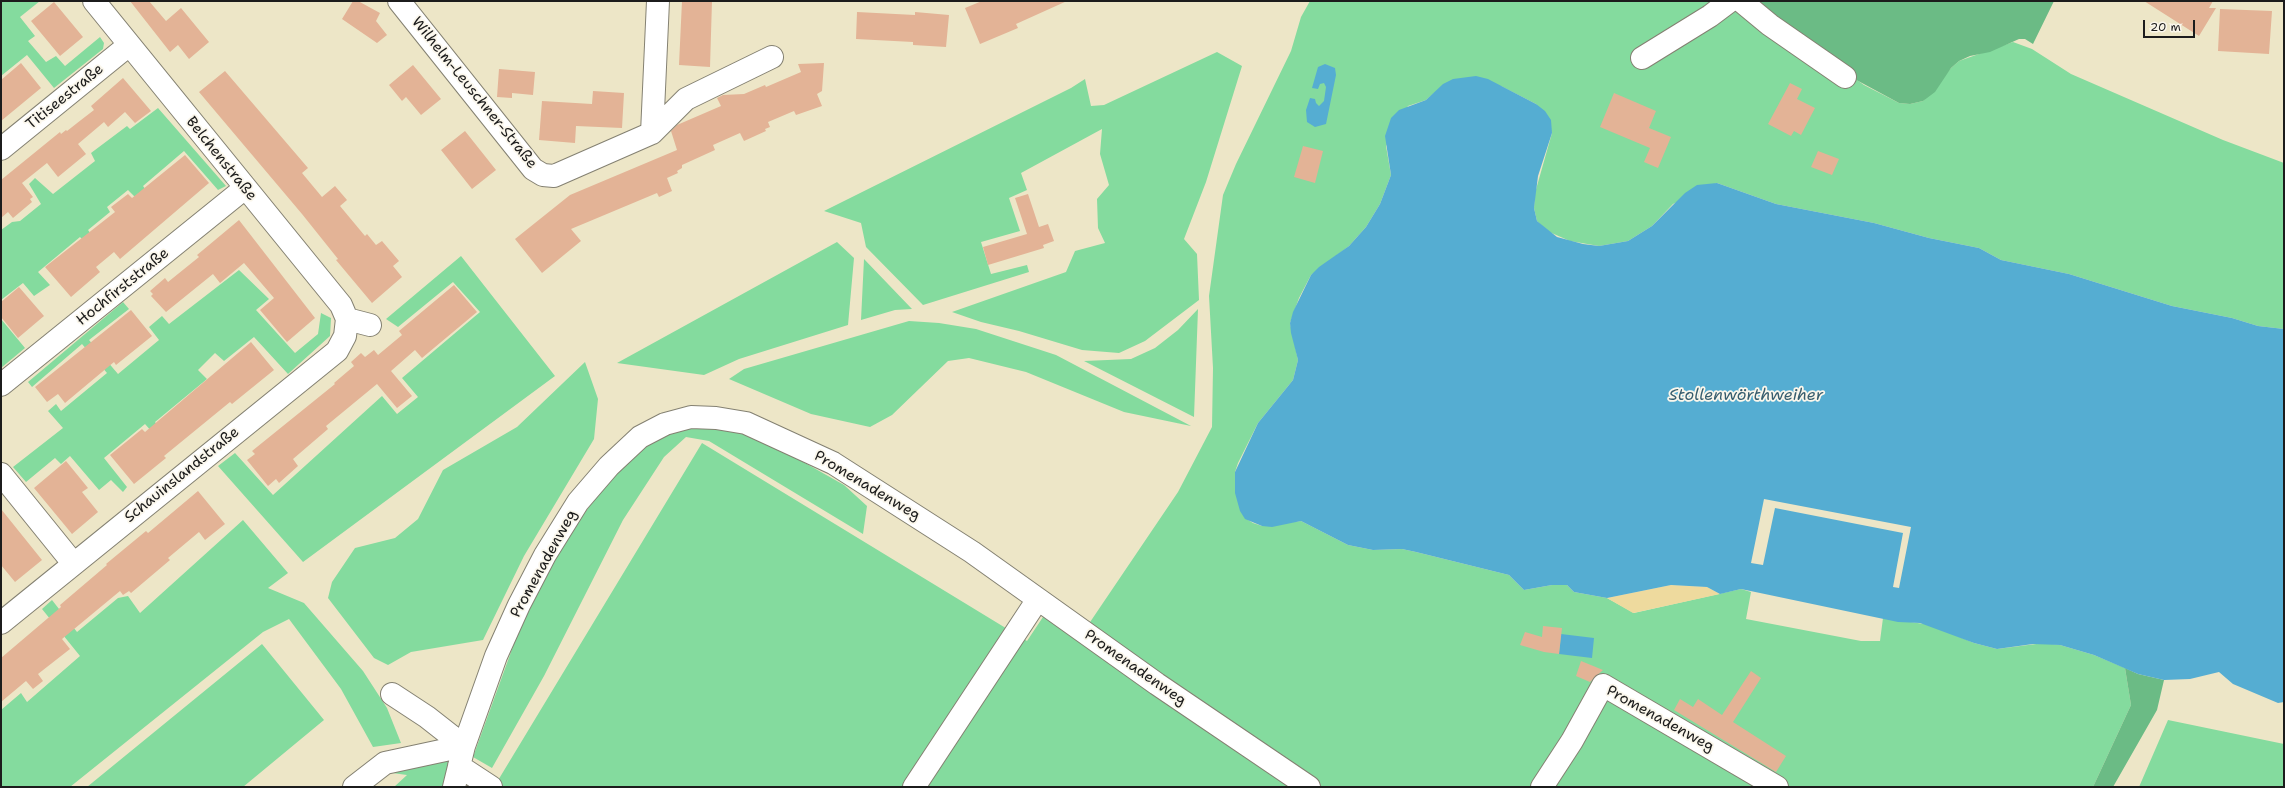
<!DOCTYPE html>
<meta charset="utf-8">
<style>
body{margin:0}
#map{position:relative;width:2285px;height:788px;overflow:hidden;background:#ede6c7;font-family:"Shantell Sans",sans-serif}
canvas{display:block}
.frame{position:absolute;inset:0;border:2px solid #1c1c1c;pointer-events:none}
.scale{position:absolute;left:2143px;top:20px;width:52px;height:18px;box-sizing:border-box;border:2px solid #1c1c1c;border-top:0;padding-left:5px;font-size:12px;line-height:14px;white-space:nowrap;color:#1c1c1c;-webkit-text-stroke:3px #fbf7ec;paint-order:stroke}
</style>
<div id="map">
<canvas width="2285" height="788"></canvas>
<div class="frame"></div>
<div class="scale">20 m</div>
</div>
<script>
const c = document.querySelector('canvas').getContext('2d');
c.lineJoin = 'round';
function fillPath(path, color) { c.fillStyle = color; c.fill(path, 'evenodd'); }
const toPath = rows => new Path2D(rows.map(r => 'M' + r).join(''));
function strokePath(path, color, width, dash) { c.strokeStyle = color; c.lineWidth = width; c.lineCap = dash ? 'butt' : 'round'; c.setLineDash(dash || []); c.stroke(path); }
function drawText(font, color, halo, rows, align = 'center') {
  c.font = font + ' "Shantell Sans",sans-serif'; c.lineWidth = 3.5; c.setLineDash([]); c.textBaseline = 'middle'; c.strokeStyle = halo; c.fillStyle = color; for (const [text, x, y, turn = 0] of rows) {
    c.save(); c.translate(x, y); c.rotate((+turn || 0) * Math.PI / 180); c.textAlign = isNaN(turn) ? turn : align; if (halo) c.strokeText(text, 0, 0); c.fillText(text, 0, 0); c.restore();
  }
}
const green = toPath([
 [1,1,40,1,20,17,35,36,28,41,46,62,56,56,65,66,100,37,104,43,103,49,54,88,27,55,1,76],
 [1310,1,1746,1,1864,85,1899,103,1910,104,1923,101,1951,68,1959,61,2013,42,2032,49,2071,74,2223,140,2284,163,2284,329,2258,326,2232,318,2172,306,2069,274,2001,260,1979,248,1929,238,1874,223,1776,204,1717,183,1673,204,1652,226,1628,241,1599,246,1570,241,1547,231,1537,221,1534,208,1535,193,1552,133,1536,104,1501,86,1434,93,1426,100,1408,106,1386,146,1391,175,1380,204,1366,227,1349,246,1311,275,1299,298,1290,323,1298,360,1293,380,1258,423,1238,463,1235,472,1245,518,1253,523,1262,526,1301,521,1348,545,1373,550,1402,549,1416,552,1509,575,1524,590,1552,585,1567,585,1574,592,1607,598,1634,613,1741,589,1751,592,1746,619,1861,641,1880,641,1883,618,1931,625,1974,643,1997,649,2044,643,2060,645,2094,655,2125,668,2131,705,2093,787,1789,787,1601,674,1594,683,1768,787,494,787,702,443,1027,641,1047,611,1082,634,1178,492,1212,427,1213,368,1209,296,1223,195,1236,164,1291,51,1301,17],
 [1217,52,1242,66,1206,182,1184,239,1197,254,1199,300,1145,341,1119,353,1082,350,1019,331,981,322,952,312,1066,272,1075,251,1105,243,1098,228,1097,199,1109,185,1100,154,1102,129,1021,173,1027,190,1009,198,1020,231,981,242,991,274,1027,265,1029,272,923,305,866,247,861,223,824,211,1071,88,1085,79,1091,106,1104,105],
 [158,108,226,186,218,190,184,151,143,186,149,194,140,202,128,190,107,207,110,212,88,230,102,249,96,254,80,237,38,272,50,285,34,296,23,283,1,300,1,230,12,222,20,221,41,204,29,184,35,178,53,194,95,161,91,153,127,126,130,129],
 [837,242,854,258,848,325,739,359,704,375,617,363],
 [461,256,555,376,303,562,218,466,235,453,273,495,382,396,397,414,418,397,402,378,480,312,453,282,398,327,386,319],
 [864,259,912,309,895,310,861,320],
 [239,270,269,299,256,310,295,353,318,334,321,313,331,318,330,336,288,374,254,337,224,361,215,353,198,370,207,379,155,422,166,436,160,441,145,424,104,458,127,487,123,492,111,480,99,490,70,456,61,464,55,458,26,482,13,467,63,428,48,411,56,404,61,411,107,373,82,344,32,387,28,382,123,302,129,309,89,340,118,374,159,340,149,327,162,316,169,324],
 [1198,309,1194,417,1084,361,1131,359,1155,348,1178,330],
 [1,319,25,348,1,368],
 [909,321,939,323,976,329,1056,355,1191,426,1124,412,1026,372,969,358,948,361,892,415,870,427,811,414,729,379,744,369],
 [585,362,598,399,594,439,524,556,483,640,411,652,388,665,374,658,328,598,332,582,355,548,395,538,418,519,443,470,517,427],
 [716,423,775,446,844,485,867,506,863,534,709,441,686,437,664,457,623,520,544,676,492,768,473,757,524,616,567,538,596,497,634,453,663,430],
 [243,520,288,573,268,588,304,603,363,671,387,708,401,743,373,747,341,689,289,619,263,632,70,787,1,787,1,710,21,693,27,702,80,656,42,609,52,600,77,632,118,598,128,596,140,613],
 [262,644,324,720,243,787,87,787],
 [2168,720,2284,744,2284,787,2139,787],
 [451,756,445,787,394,787,407,775,385,772]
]);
const forest = toPath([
 [1746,1,2054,1,2033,44,2025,39,2019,39,1990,52,1970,56,1959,61,1951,68,1935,92,1923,101,1910,104,1899,103,1825,63],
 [2125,668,2138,674,2164,680,2157,710,2113,787,2093,787,2131,705]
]);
const sand = toPath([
 [1671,585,1707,587,1720,594,1633,613,1607,598]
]);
const water = toPath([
 [1325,64,1335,68,1336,75,1326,124,1315,127,1307,122,1306,110,1310,98,1315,99,1316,103,1319,106,1324,101,1326,87,1324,83,1320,84,1318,89,1312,88,1318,67],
 [1476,76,1488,79,1536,104,1545,111,1551,120,1552,133,1538,176,1534,208,1537,221,1557,237,1583,244,1599,246,1628,241,1652,226,1685,193,1697,185,1717,183,1776,204,1874,223,1929,238,1979,248,2001,260,2069,274,2172,306,2232,318,2258,326,2284,329,2284,702,2278,703,2233,684,2219,672,2190,679,2164,680,2138,674,2094,655,2060,645,2033,644,1997,649,1974,643,1920,623,1898,622,1741,589,1720,594,1707,587,1671,585,1607,598,1574,592,1567,585,1552,585,1524,590,1509,575,1416,552,1402,549,1373,550,1348,545,1301,521,1272,527,1262,526,1245,519,1240,511,1235,493,1235,472,1258,423,1293,380,1298,360,1291,333,1290,323,1293,312,1311,275,1319,267,1349,246,1366,227,1380,204,1391,175,1385,136,1391,118,1399,110,1426,100,1443,84,1453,79],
 [1561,634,1594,638,1592,658,1559,654]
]);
const pier = toPath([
 [1764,499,1911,527,1899,588,1893,587,1903,533,1775,508,1763,565,1751,563]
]);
const building = toPath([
 [130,1,149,1,166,21,181,8,209,42,189,59,178,45,170,52],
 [353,1,358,1,380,13,376,21,387,35,377,43,342,19],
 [682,1,712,1,710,67,679,65],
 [982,1,1067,1,1016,24,1018,28,980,44,965,8],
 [2144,1,2213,1,2209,8,2216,8,2199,36],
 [54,2,83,37,60,56,31,21],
 [2220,9,2272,11,2269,54,2218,51],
 [857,12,915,15,915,12,949,15,946,47,913,45,913,42,856,39],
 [21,63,41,88,1,121,1,80],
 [824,63,822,91,817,94,822,106,796,115,794,111,768,122,770,127,765,129,766,131,744,141,740,133,713,145,715,150,682,165,682,168,677,171,678,173,667,178,672,191,659,197,657,193,571,229,581,241,542,273,515,239,570,195,677,150,671,131,677,125,721,106,717,98,723,95,744,94,765,85,766,87,801,72,798,64],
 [413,65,441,99,421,115,406,97,402,101,389,85],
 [499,69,535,72,533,95,512,93,512,98,497,97],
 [225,71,308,168,302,173,322,197,335,186,347,200,340,206,365,236,367,234,376,245,382,241,399,261,393,266,402,277,372,303,336,260,338,259,302,214,199,92],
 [123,78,151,111,135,123,125,112,108,127,104,122,78,144,86,154,58,177,47,163,22,183,33,197,30,199,32,202,13,218,8,212,1,218,1,180,60,132,61,134,66,130,67,131,81,120,94,110,91,106],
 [1790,83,1802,89,1797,99,1815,108,1801,135,1794,131,1791,136,1768,124],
 [593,91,624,93,622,128,576,126,575,143,539,140,542,101,592,104],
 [1614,93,1656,111,1649,128,1671,137,1658,168,1644,162,1650,148,1600,127],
 [465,131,496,170,472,189,441,150],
 [1303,146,1323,151,1315,183,1294,177],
 [1818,151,1839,159,1832,175,1811,167],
 [185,155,209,183,120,259,114,252,96,267,100,272,71,297,45,267,115,212,111,207,128,194,132,198],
 [1028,194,1039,227,1048,224,1054,241,1043,245,1044,248,988,265,983,247,1027,234,1015,198],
 [239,220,315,318,287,342,260,310,274,298,244,263,220,283,213,274,166,312,151,296,153,294,150,291,165,278,168,282,199,257,197,255],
 [454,285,477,312,422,358,415,350,391,371,412,396,397,408,377,384,326,426,328,429,293,459,298,466,279,483,276,479,268,486,247,460,255,454,252,451,335,384,334,383,354,366,351,362,361,353,365,357,374,350,378,355,402,335,399,331],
 [19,287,44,316,18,338,1,317,1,302],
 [131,310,152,336,116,365,114,362,65,403,58,394,47,402,35,387],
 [251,342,274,370,232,404,230,402,164,456,166,458,134,484,110,455,142,429,145,432],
 [66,461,88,488,82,492,98,512,72,534,34,488],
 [198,491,225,524,205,540,199,532,168,558,170,560,131,593,129,591,123,595,120,591,62,639,70,649,38,674,43,681,33,689,26,681,1,702,1,658,61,607,60,605,107,565,106,564,146,531,148,533],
 [1,509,42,560,15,582,1,565],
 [1543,626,1562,628,1559,654,1544,652,1520,645,1525,632,1542,637],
 [1581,661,1603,670,1590,682,1576,676],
 [1751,671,1761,678,1733,722,1786,756,1776,772,1674,710,1680,699,1693,707,1698,699,1722,715]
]);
const minor = toPath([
 [94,1,341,305,347,319],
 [399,1,533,169,543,175,554,176,652,133,658,1],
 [1741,1,1770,25,1845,77],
 [1642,58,1710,16,1730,1],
 [652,133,686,99,772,57],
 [1,149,129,45],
 [347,319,370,325],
 [1,385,245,188],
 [1,474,73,563],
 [1,623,337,351,345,336,347,319],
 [392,694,427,717,464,746,454,787],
 [459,766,491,787],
 [354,787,385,763,464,746,496,656,519,605,545,555,578,502,609,466,640,437,665,424,691,417,716,418,746,423,833,463,972,552,1157,684,1309,787],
 [914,787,1038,599],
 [1542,787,1572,741,1603,685,1777,787]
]);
const streetNames = [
 ["Wilhelm-Leuschner-Straße",474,93,51],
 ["Titiseestraße",65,97,-39],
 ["Belchenstraße",221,159,51],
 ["Hochfirststraße",123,287,-39],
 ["Schauinslandstraße",182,475,-39],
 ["Promenadenweg",867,486,31],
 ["Promenadenweg",544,564,-61],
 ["Promenadenweg",1135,668,35],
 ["Promenadenweg",1660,719,29]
];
const waterNames = [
 ["Stollenwörthweiher",1746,396]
];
fillPath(green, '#84db9e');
fillPath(forest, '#6bbb85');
fillPath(sand, '#eeda9e');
fillPath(water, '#55add2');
fillPath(pier, '#ede6c7');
fillPath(building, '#e3b396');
strokePath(minor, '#848172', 24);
strokePath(minor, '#fff', 22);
drawText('15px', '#1c1c1c', '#fbf7ec', streetNames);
drawText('italic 16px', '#365d6e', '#fbf7ec', waterNames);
</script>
